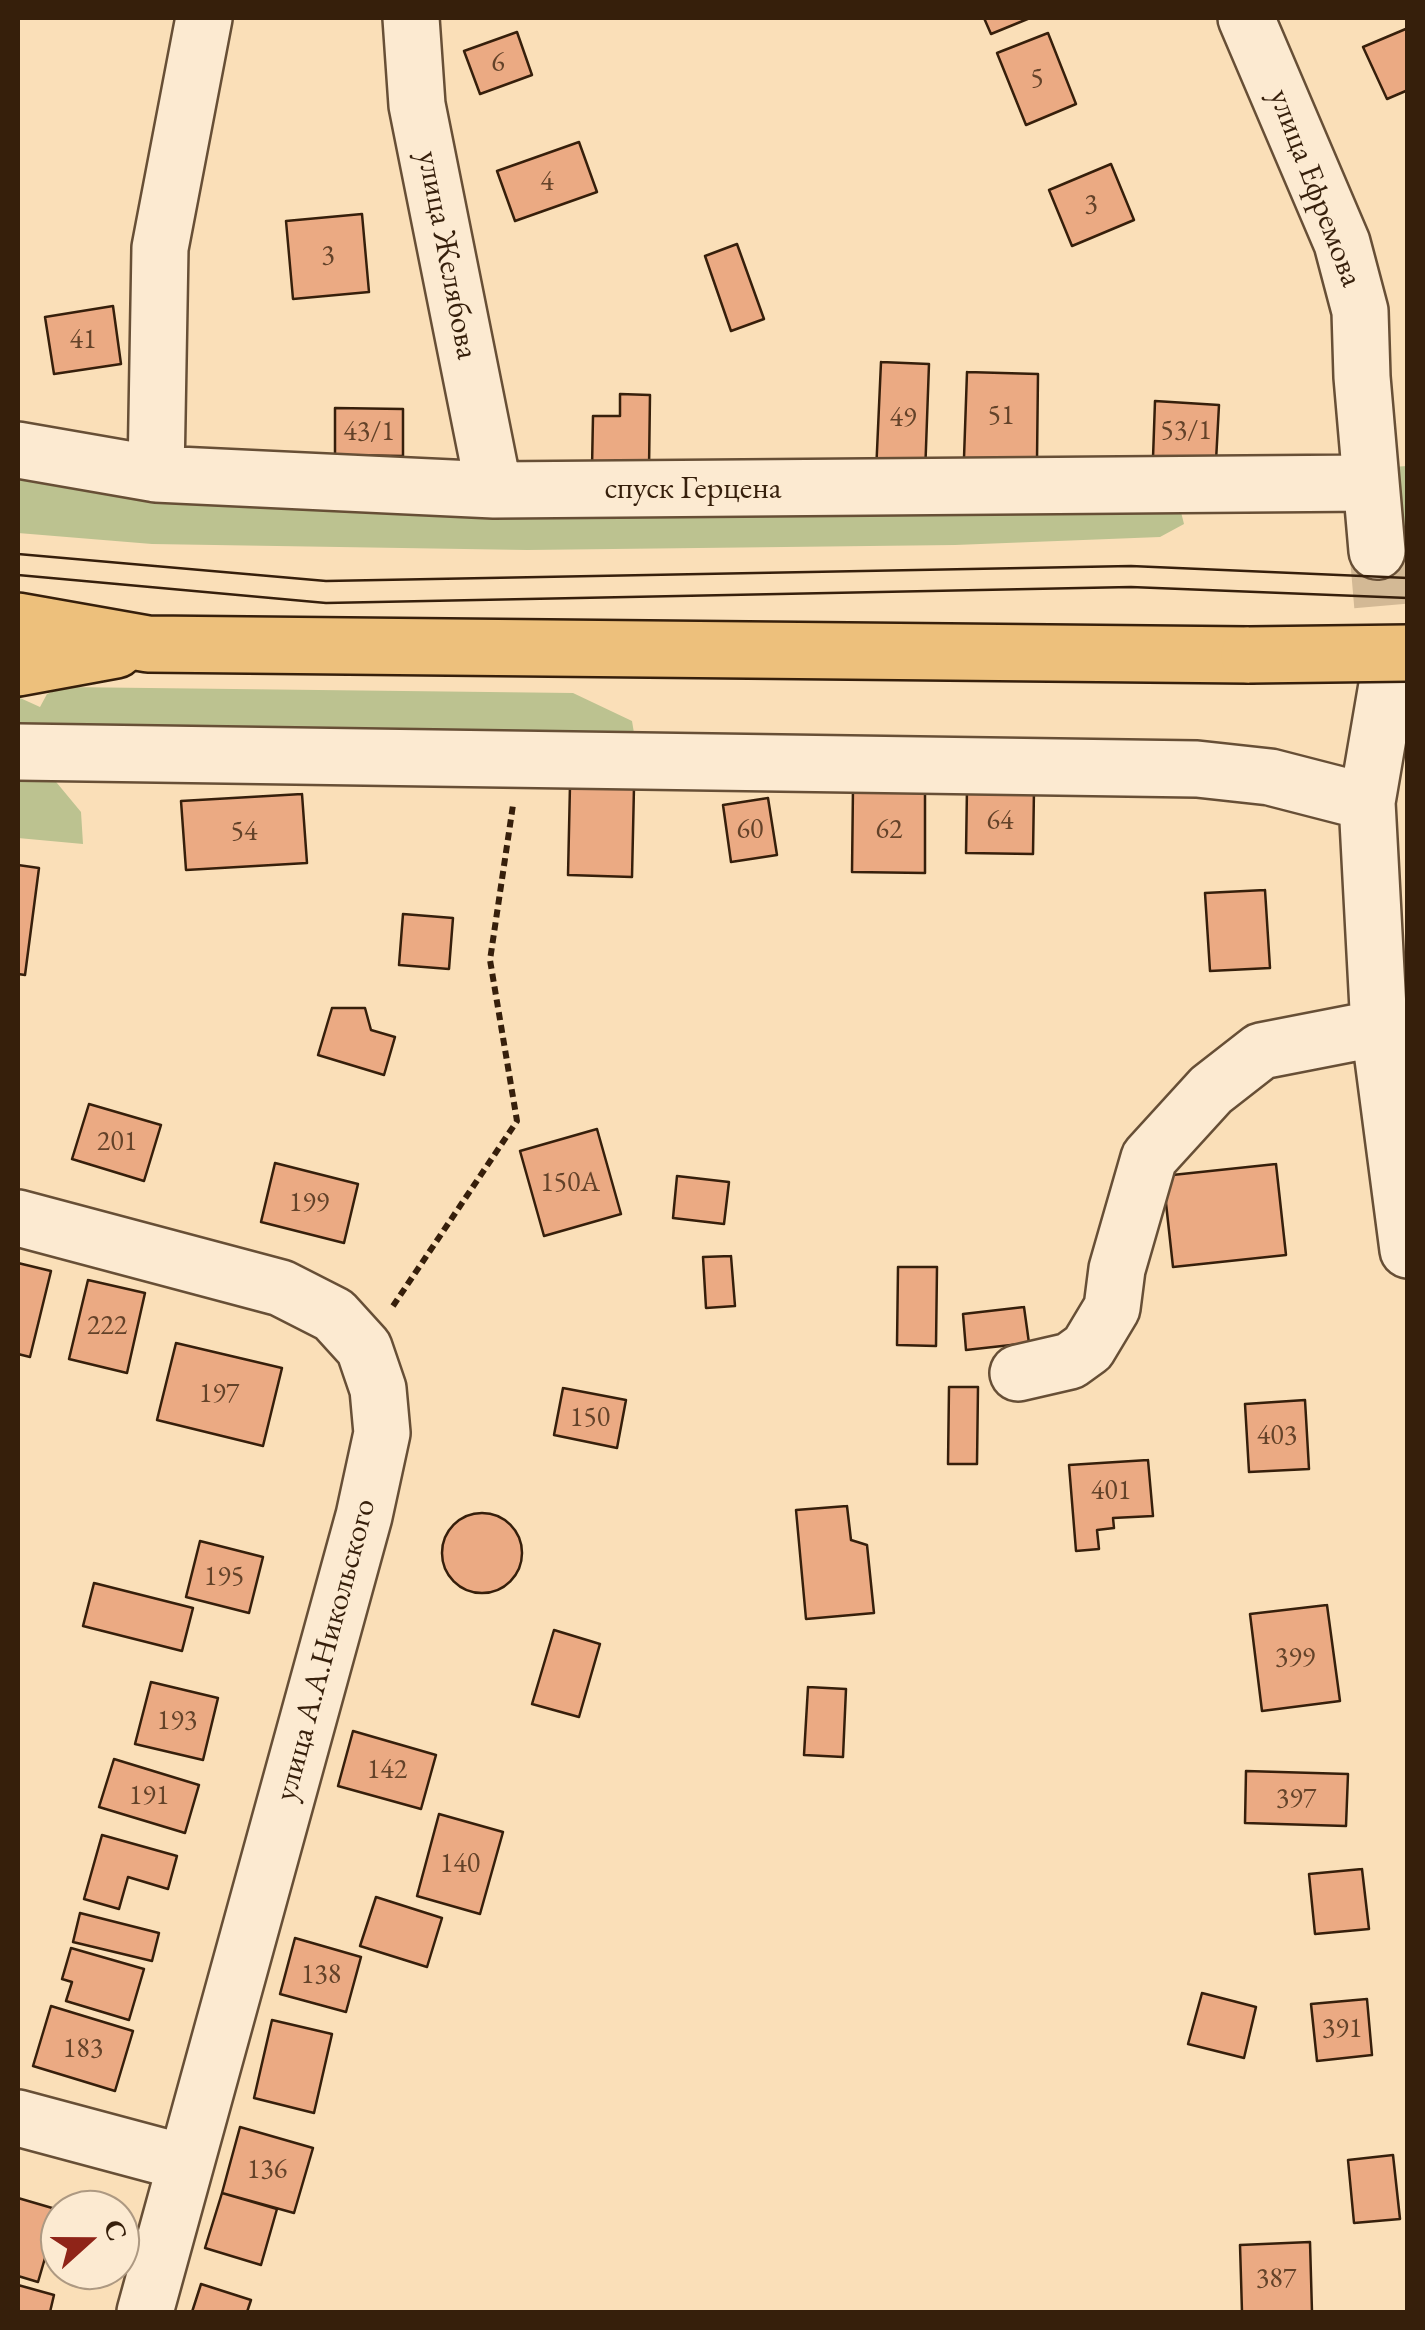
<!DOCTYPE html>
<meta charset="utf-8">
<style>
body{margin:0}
#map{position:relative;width:1425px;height:2330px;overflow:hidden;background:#fadfb8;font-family:"EB Garamond",serif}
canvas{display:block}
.frame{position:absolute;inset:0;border:20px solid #361f0b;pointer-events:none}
.north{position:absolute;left:40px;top:2190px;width:100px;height:100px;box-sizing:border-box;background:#fcead1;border:2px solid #ad9982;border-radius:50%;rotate:69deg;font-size:28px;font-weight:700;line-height:40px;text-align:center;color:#361f0b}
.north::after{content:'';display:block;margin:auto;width:35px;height:45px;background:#8f2418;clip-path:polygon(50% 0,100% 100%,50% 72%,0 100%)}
</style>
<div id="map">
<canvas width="1425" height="2330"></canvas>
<div class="frame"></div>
<div class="north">С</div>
</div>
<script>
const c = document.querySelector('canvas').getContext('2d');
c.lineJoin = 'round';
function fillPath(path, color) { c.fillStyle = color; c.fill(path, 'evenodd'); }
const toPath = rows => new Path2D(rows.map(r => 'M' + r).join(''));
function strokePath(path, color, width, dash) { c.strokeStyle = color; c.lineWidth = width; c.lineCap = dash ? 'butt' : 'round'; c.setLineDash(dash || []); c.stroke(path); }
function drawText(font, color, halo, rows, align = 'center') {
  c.font = font + ' "EB Garamond",serif'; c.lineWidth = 10; c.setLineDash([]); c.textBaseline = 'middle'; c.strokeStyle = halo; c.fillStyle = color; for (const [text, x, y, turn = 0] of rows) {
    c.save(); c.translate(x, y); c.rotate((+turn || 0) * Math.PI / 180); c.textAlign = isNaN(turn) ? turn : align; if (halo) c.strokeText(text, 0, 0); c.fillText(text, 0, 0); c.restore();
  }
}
const green = toPath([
 [1407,466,1407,541,1402,541,1393,467],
 [18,479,174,499,1180,508,1184,524,1160,537,955,545,527,550,152,544,18,533],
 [64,687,573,693,632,721,635,739,18,741,18,697,40,707,47,694],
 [52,777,81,812,83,844,18,838,18,778]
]);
const building = toPath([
 [984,18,1030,18,991,34,984,18],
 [1408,28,1408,90,1387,99,1363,47,1408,28],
 [517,32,532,75,480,94,464,51,517,32],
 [1048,33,1076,104,1026,125,997,53,1048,33],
 [579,142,597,192,515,221,497,171,579,142],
 [1111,164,1134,220,1072,246,1049,190,1111,164],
 [362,214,369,292,293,299,286,221,362,214],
 [737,244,764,319,731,331,705,256,737,244],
 [113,306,121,364,54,374,45,317,113,306],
 [881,362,929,364,925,475,876,473,881,362],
 [967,372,1038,374,1037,460,964,458,967,372],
 [620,394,650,395,649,469,592,468,593,416,620,416,620,394],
 [1155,401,1219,405,1216,461,1153,458,1155,401],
 [335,408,403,409,403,456,335,455,335,408],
 [570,785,634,787,632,877,568,875,570,785],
 [853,787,925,788,925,873,852,872,853,787],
 [967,787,1034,789,1033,854,966,853,967,787],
 [302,794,307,863,186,870,181,801,302,794],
 [768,798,777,855,731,862,723,805,768,798],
 [18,865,39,868,25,975,18,974,18,865],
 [1265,890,1270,968,1210,971,1205,893,1265,890],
 [403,914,453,918,449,969,399,965,403,914],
 [332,1008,365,1008,371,1030,395,1037,384,1075,318,1055,332,1008],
 [89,1104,161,1125,144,1181,72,1159,89,1104],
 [597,1129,621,1214,544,1236,520,1151,597,1129],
 [275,1163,358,1184,344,1243,261,1222,275,1163],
 [1276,1164,1286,1255,1173,1267,1163,1176,1276,1164],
 [677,1176,729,1182,724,1224,673,1218,677,1176],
 [731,1256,735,1306,706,1308,703,1257,731,1256],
 [18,1263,51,1271,30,1357,18,1354,18,1263],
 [898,1267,937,1267,936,1346,897,1345,898,1267],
 [88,1280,145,1293,127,1373,69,1359,88,1280],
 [1024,1307,1029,1343,966,1350,963,1314,1024,1307],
 [176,1343,282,1368,263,1446,157,1420,176,1343],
 [949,1387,978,1387,977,1464,948,1464,949,1387],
 [563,1388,626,1400,617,1448,554,1435,563,1388],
 [1305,1400,1309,1469,1249,1472,1245,1404,1305,1400],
 [1148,1460,1153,1516,1113,1518,1114,1528,1097,1530,1099,1549,1076,1551,1069,1465,1148,1460],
 [847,1506,851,1540,867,1545,874,1613,806,1619,796,1510,847,1506],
 '442 1553a40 40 0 1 1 80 0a40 40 0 1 1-80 0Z',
 [200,1541,263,1557,249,1613,186,1597,200,1541],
 [94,1583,193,1608,182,1651,83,1626,94,1583],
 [1327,1605,1340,1701,1262,1711,1250,1614,1327,1605],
 [554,1630,600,1644,579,1717,532,1704,554,1630],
 [151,1682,218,1698,203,1760,135,1744,151,1682],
 [808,1687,846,1689,843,1757,804,1755,808,1687],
 [353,1731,436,1755,421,1809,338,1786,353,1731],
 [114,1759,199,1785,185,1833,99,1807,114,1759],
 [1246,1771,1348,1774,1346,1826,1245,1823,1246,1771],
 [439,1814,503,1832,480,1914,417,1896,439,1814],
 [102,1835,177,1856,168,1889,128,1877,119,1909,84,1899,102,1835],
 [1362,1869,1369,1929,1315,1934,1309,1874,1362,1869],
 [376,1897,442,1918,427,1967,360,1946,376,1897],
 [80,1913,159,1933,152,1961,73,1942,80,1913],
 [295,1938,361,1957,346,2012,280,1994,295,1938],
 [71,1948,144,1969,129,2020,66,2001,72,1982,62,1979,71,1948],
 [1202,1993,1256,2007,1244,2058,1188,2044,1202,1993],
 [1367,1999,1372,2055,1317,2061,1311,2004,1367,1999],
 [51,2006,133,2031,115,2091,33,2066,51,2006],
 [272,2020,332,2034,314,2113,254,2098,272,2020],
 [240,2127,313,2148,294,2213,222,2193,240,2127],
 [1393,2155,1400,2219,1354,2223,1348,2160,1393,2155],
 [222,2193,277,2209,261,2265,205,2248,222,2193],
 [18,2198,59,2210,38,2282,18,2276,18,2198],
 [1310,2242,1312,2312,1242,2312,1240,2245,1310,2242],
 [201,2284,251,2300,247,2312,192,2312,201,2284],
 [18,2285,54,2295,50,2312,18,2312,18,2285]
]);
const minorTunnel = toPath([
 [1377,551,1388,679]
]);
const path = toPath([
 [393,1306,517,1121,490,960,513,805]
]);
const minor = toPath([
 [411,18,417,105,494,490],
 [1246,18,1342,243,1360,311,1362,377,1377,551],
 [18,450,156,474,494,490,1370,483],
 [156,474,160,248,204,18],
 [1388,679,1367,802,1379,1028,1408,1250],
 [18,752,1197,769,1270,777,1367,802],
 [18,1218,281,1288,334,1315,364,1348,378,1389,382,1433,364,1516,145,2312],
 [1018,1373,1070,1361,1088,1348,1112,1308,1117,1269,1149,1158,1211,1090,1261,1051,1379,1028],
 [18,2118,186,2163]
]);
const major = toPath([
 [18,621,148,644,1249,655],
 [18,668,116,650]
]);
const tram = toPath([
 [18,554,326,581,1131,566,1408,578],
 [18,575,326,603,1131,587,1408,598]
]);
const majorBridge = toPath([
 [1249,655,1408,653]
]);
const numberNames = [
 ["6",498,63],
 ["5",1037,79],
 ["4",547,182],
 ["3",1091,205],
 ["3",328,256],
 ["41",83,340],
 ["51",1001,416],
 ["49",903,418],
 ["53/1",1186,431],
 ["43/1",369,432],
 ["64",1000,821],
 ["60",750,830],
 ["62",889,830],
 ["54",244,832],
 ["201",117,1142],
 ["150А",570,1183],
 ["199",309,1203],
 ["222",107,1326],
 ["197",219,1394],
 ["150",590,1418],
 ["403",1277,1436],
 ["401",1111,1491],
 ["195",224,1577],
 ["399",1295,1658],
 ["193",177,1721],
 ["142",387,1770],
 ["191",149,1796],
 ["397",1296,1799],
 ["140",460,1864],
 ["138",321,1975],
 ["391",1342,2029],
 ["183",83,2049],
 ["136",267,2170],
 ["387",1276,2279]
];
const streetNames = [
 ["улица Ефремова",1315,188,69],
 ["улица Желябова",447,255,79],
 ["спуск Герцена",693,489],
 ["улица А.А.Никольского",326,1650,-75]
];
fillPath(green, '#bcc290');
fillPath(building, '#ebaa83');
strokePath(building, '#361f0b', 2.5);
strokePath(minorTunnel, '#d3b995', 55, [55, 28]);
strokePath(minor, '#674f36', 60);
strokePath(major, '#361f0b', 60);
strokePath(path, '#361f0b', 6, [8, 5]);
strokePath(minor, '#fcead1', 55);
strokePath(major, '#edc07c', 55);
strokePath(tram, '#361f0b', 2.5);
strokePath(majorBridge, '#361f0b', 60, []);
strokePath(majorBridge, '#edc07c', 55);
drawText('28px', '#634229', null, numberNames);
drawText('32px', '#361f0b', '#fcead1', streetNames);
</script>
